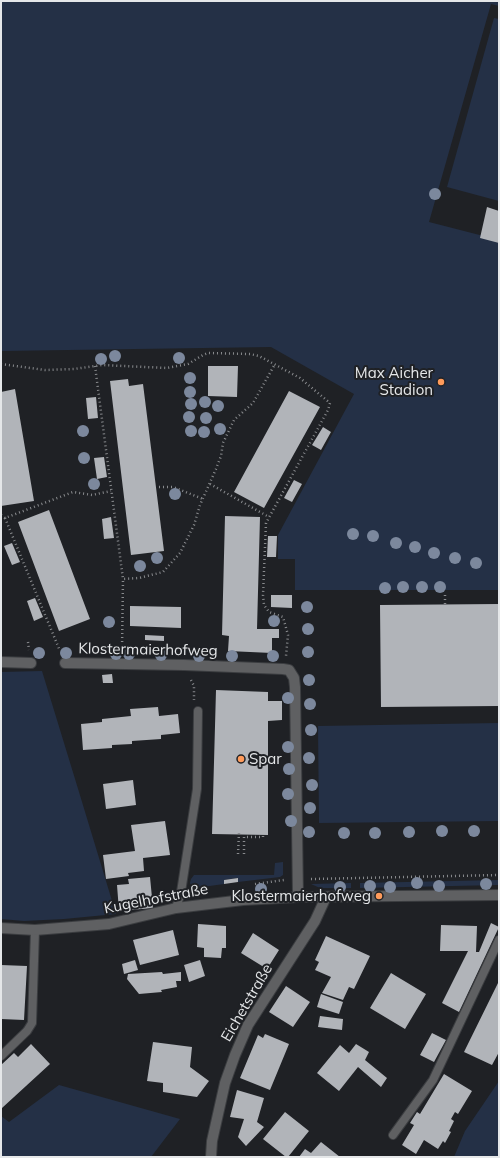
<!DOCTYPE html>
<meta charset="utf-8">
<style>
body{margin:0}
#map{position:relative;width:500px;height:1158px;overflow:hidden;background:#1f2125;font-family:Mulish,sans-serif}
canvas{display:block}
.frame{position:absolute;inset:0;border:2px solid #e5e7e9;pointer-events:none}
</style>
<div id="map">
<canvas width="500" height="1158"></canvas>
<div class="frame"></div>
</div>
<script>
const c = document.querySelector('canvas').getContext('2d');
c.lineJoin = 'round';
function fillPath(path, color) { c.fillStyle = color; c.fill(path, 'evenodd'); }
const toPath = rows => new Path2D(rows.map(r => 'M' + r).join(''));
function strokePath(path, color, width, dash) { c.strokeStyle = color; c.lineWidth = width; c.lineCap = dash ? 'butt' : 'round'; c.setLineDash(dash || []); c.stroke(path); }
function drawText(font, color, halo, rows, align = 'center') {
  c.font = font + ' Mulish,sans-serif'; c.lineWidth = 4; c.setLineDash([]); c.textBaseline = 'middle'; c.strokeStyle = halo; c.fillStyle = color; for (const [text, x, y, turn = 0] of rows) {
    c.save(); c.translate(x, y); c.rotate((+turn || 0) * Math.PI / 180); c.textAlign = isNaN(turn) ? turn : align; if (halo) c.strokeText(text, 0, 0); c.fillText(text, 0, 0); c.restore();
  }
}
const green = toPath([
 [1,1,499,1,499,6,491,4,429,222,499,240,499,590,295,590,295,559,278,559,278,535,354,394,271,347,1,351],
 [494,18,499,19,499,201,447,187],
 [42,671,79,792,116,914,64,919,24,921,1,919,1,672],
 [499,723,499,821,319,823,318,726],
 [283,862,283,875,280,877,238,882,237,878,224,880,224,884,195,888,192,887,190,883,191,879,194,875,274,875,275,863],
 [499,880,499,885,360,888,360,883],
 [351,883,351,888,320,888,311,884],
 [499,1081,499,1157,454,1157,465,1131],
 [59,1085,180,1119,151,1157,1,1157,1,1116,9,1122]
]);
const building = toPath([
 [487,207,499,211,499,243,480,238],
 [208,366,238,366,237,397,208,396],
 [128,379,129,386,143,384,164,551,131,555,110,381],
 [15,389,34,501,1,506,1,392],
 [289,391,320,407,264,508,234,492],
 [96,397,98,418,88,419,86,398],
 [323,427,331,432,321,450,312,445],
 [104,457,107,477,97,479,94,458],
 [294,480,302,484,292,502,284,498],
 [49,510,90,619,59,631,18,522],
 [225,516,260,517,257,629,279,629,279,638,272,638,272,653,228,651,229,636,222,635],
 [111,517,114,538,104,539,102,519],
 [268,536,277,536,276,557,267,557],
 [12,543,20,562,12,565,4,546],
 [271,595,292,595,292,608,271,607],
 [35,598,43,617,34,621,27,601],
 [499,604,499,706,381,707,380,605],
 [130,606,181,607,181,628,130,626],
 [145,635,164,636,164,641,145,640],
 [112,674,113,683,103,683,102,675],
 [216,690,268,692,268,701,282,701,282,720,268,721,268,835,212,834],
 [158,707,159,716,178,714,180,733,161,735,161,739,132,741,132,744,112,745,112,748,83,750,81,724,102,722,102,719,131,716,130,709],
 [133,780,136,805,106,809,103,784],
 [165,821,170,855,143,858,144,871,128,873,129,876,106,879,103,855,135,851,131,825],
 [150,877,153,908,119,911,117,885,129,884,128,879],
 [238,878,238,882,224,884,224,880],
 [491,923,499,927,459,1012,442,1003,468,951,440,951,441,925,477,926,476,952,479,952],
 [198,924,226,926,226,948,222,948,221,958,204,957,204,948,197,947],
 [173,930,179,955,140,965,133,940],
 [253,933,279,950,267,969,241,953],
 [326,936,370,956,354,989,349,987,343,1000,322,993,331,977,315,970,319,962,315,960],
 [135,960,138,970,124,974,122,964],
 [200,960,205,976,189,982,184,965],
 [1,965,27,966,24,1020,1,1019],
 [162,972,163,974,181,972,181,981,176,981,177,987,161,990,162,992,139,994,127,979,128,974],
 [391,973,426,994,405,1029,370,1008],
 [498,983,499,984,499,1052,492,1065,464,1052],
 [286,986,310,1002,293,1027,269,1012],
 [321,994,343,1002,339,1014,317,1007],
 [320,1016,343,1019,342,1030,318,1027],
 [432,1033,446,1040,434,1062,420,1055],
 [265,1034,289,1044,270,1090,240,1078,258,1035,263,1038],
 [153,1042,192,1047,190,1067,209,1081,197,1097,163,1092,163,1083,147,1081],
 [31,1044,50,1064,2,1108,1,1106,1,1065,14,1053,18,1057],
 [356,1044,369,1052,365,1060,387,1078,381,1087,358,1067,339,1091,317,1073,340,1045,349,1053],
 [444,1074,472,1091,458,1114,455,1112,451,1119,454,1121,449,1131,451,1132,445,1143,443,1141,438,1149,424,1140,416,1154,402,1145,414,1125,410,1123,417,1112,420,1114],
 [237,1090,264,1098,257,1122,264,1127,246,1146,238,1137,244,1119,230,1117],
 [285,1112,309,1131,288,1157,286,1157,263,1139],
 [321,1142,340,1157,299,1157,305,1149,311,1153]
]);
const path = toPath([
 [1,364,45,370,74,369,102,365,167,368,188,364,203,355,208,353,250,354,259,356,300,378,330,403,328,410,266,523,263,595,264,605,269,612,283,617,288,635,286,656],
 [95,366,123,579,139,578,163,572,180,553,194,525,200,505,216,469,221,456,223,443,234,420,253,403,275,364],
 [210,484,269,517],
 [159,487,173,487,203,499],
 [1,515,5,518,73,492,92,495,111,491],
 [5,518,60,651],
 [445,595,445,605],
 [28,642,29,650],
 [122,650,123,579],
 [191,680,194,686,194,700],
 [238,854,239,833],
 [244,854,244,837,263,837,263,835],
 [311,879,499,875],
 [255,884,284,880]
]);
const service = toPath([
 [176,908,181,892,197,789,198,711],
 [1,1056,27,1031,32,1023,35,930],
 [393,1135,433,1080,499,940]
]);
const minor = toPath([
 [1,662,31,663],
 [65,663,184,665,283,669,289,670,294,678,295,687,298,897],
 [211,1157,212,1141,225,1083,235,1055,248,1025,315,921,326,897]
]);
const tertiary = toPath([
 [1,928,35,930,109,924,176,908,243,900,298,897,499,895]
]);
const trees = [
 [435,194],
 [115,356],
 [179,358],
 [101,359],
 [190,378],
 [190,392],
 [205,402],
 [191,404],
 [218,406],
 [189,417],
 [206,418],
 [220,429],
 [83,431],
 [191,431],
 [204,432],
 [84,458],
 [94,484],
 [175,494],
 [353,534],
 [373,536],
 [396,543],
 [415,547],
 [434,553],
 [157,558],
 [455,558],
 [476,563],
 [140,566],
 [403,587],
 [422,587],
 [440,587],
 [385,588],
 [307,607],
 [274,621],
 [109,622],
 [308,629],
 [308,652],
 [39,653],
 [66,653],
 [116,654],
 [129,654],
 [161,655],
 [199,656],
 [232,656],
 [273,656],
 [309,680],
 [288,698],
 [310,704],
 [311,730],
 [288,747],
 [309,758],
 [289,769],
 [312,785],
 [288,794],
 [310,808],
 [291,821],
 [442,831],
 [474,831],
 [309,832],
 [409,832],
 [344,833],
 [375,833],
 [417,883],
 [486,884],
 [370,886],
 [439,886],
 [340,887],
 [390,887],
 [261,889]
];
const markers = [
 [441,382,4,"#ff9b5b"],
 [241,759,4,"#ff9b5b"],
 [379,896,4,"#ff9b5b"]
];
const poiNames = [
 ["Max Aicher",433,373],
 ["Stadion",433,390],
 ["Spar",249,759,"left"],
 ["Klostermaierhofweg",371,896]
];
const streetNames = [
 ["Klostermaierhofweg",148,650,1],
 ["Kugelhofstraße",156,899,-11],
 ["Eichetstraße",247,1003,-60]
];
fillPath(green, '#243046');
fillPath(building, '#b1b4b9');
strokePath(service, '#3b3d40', 10);
strokePath(minor, '#3b3d40', 12);
strokePath(tertiary, '#3b3d40', 12);
strokePath(path, '#898b8e', 2.5, [1, 3]);
strokePath(service, '#5f6062', 8);
strokePath(minor, '#5f6062', 10);
strokePath(tertiary, '#5f6062', 10);
c.fillStyle = '#7c889d';
for (const [x, y] of trees) { c.beginPath(); c.arc(x, y, 6, 0, 2 * Math.PI); c.fill(); }
for (const [x, y, r, color] of markers) { const dot = new Path2D(); dot.arc(x, y, r, 0, 2 * Math.PI); c.fillStyle = color; c.fill(dot); strokePath(dot, '#1f2125', 1.5); }
drawText('15px', '#e5e7e9', '#1f2125', poiNames, 'right');
drawText('15px', '#e5e7e9', '#1f2125', streetNames);
</script>
